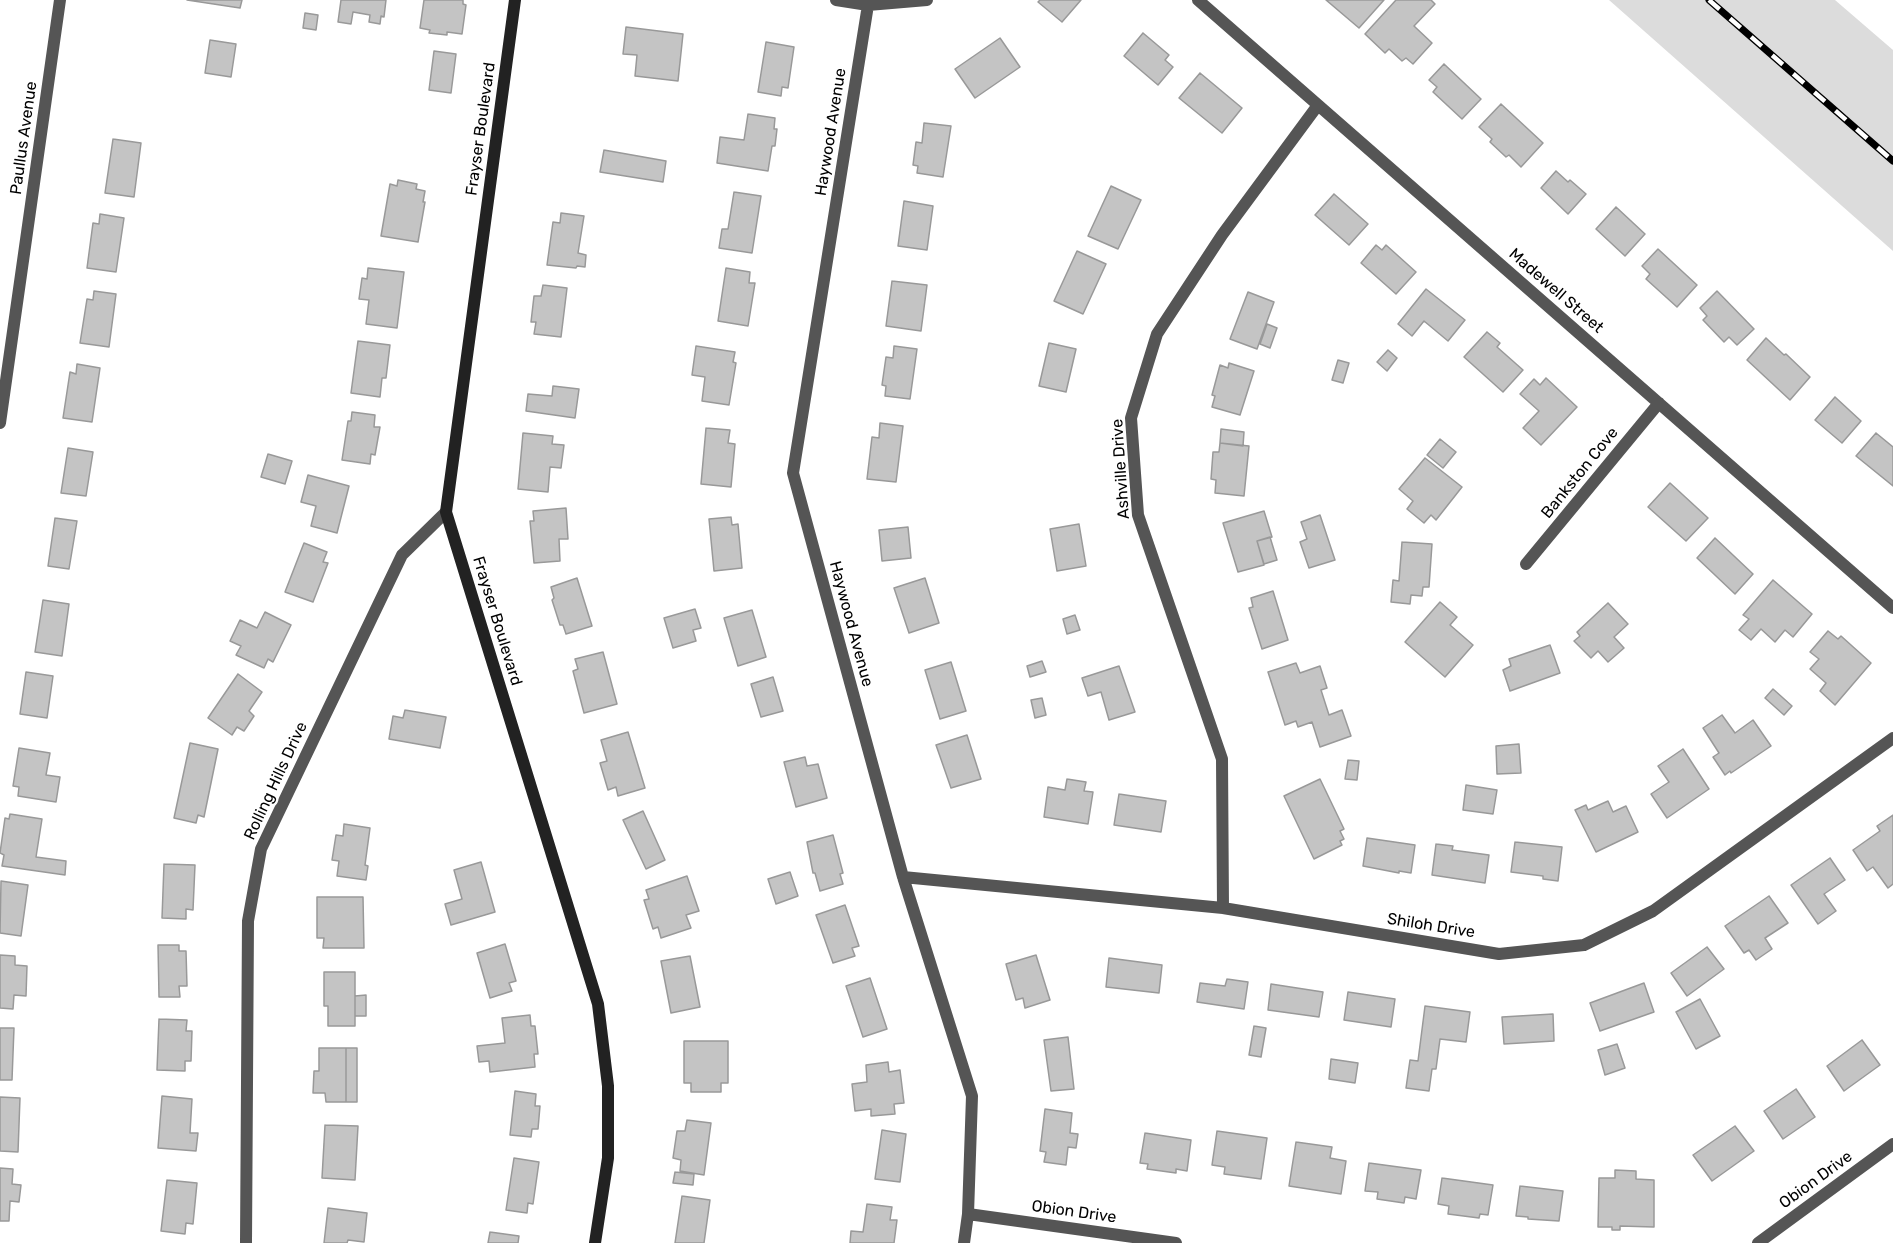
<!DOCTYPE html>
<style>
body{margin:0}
canvas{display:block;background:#fff}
</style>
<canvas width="1893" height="1243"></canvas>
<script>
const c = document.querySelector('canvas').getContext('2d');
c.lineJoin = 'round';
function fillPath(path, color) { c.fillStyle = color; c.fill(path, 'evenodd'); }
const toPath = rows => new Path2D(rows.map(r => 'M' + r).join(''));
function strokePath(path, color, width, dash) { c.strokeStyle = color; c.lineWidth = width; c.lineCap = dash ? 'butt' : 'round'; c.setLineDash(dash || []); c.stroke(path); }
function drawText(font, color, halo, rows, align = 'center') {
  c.font = font + ' Rubik,sans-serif'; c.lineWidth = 4.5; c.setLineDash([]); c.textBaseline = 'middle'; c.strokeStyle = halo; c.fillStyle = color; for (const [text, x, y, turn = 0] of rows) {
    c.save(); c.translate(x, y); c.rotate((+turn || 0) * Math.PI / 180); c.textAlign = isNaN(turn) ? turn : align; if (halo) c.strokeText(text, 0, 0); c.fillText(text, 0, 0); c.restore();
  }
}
const green = toPath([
 [1609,0,1835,0,1893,50,1893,251]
]);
const building = toPath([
 [187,0,242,0,240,8,187,0],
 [341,0,386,0,384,17,381,16,380,24,369,22,370,15,353,12,351,24,338,22,341,0],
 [424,0,463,0,463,4,466,5,462,34,447,32,447,35,429,33,430,30,420,28,424,0],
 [1040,0,1081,0,1062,22,1038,2,1040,0],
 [1326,0,1384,0,1359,28,1326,0],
 [1396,0,1431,0,1435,4,1414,26,1432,43,1413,64,1406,58,1402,61,1389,49,1385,53,1365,34,1396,0],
 [305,13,318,15,316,30,303,28,305,13],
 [626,27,683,34,678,81,635,76,637,55,623,54,626,27],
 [1143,33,1169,55,1165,60,1173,67,1158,85,1124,56,1143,33],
 [1000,38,1020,67,975,98,955,69,1000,38],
 [210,40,236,44,231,77,205,73,210,40],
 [766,42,794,47,788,88,782,87,781,96,758,92,766,42],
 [434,51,456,54,451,93,429,90,434,51],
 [1444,64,1481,99,1462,119,1433,92,1437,87,1429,80,1444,64],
 [1200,73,1242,108,1222,133,1179,98,1200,73],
 [1501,104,1543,143,1521,167,1509,155,1506,157,1490,142,1492,139,1479,127,1501,104],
 [748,114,775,118,774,129,777,129,775,146,772,146,768,171,717,163,720,137,744,140,748,114],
 [924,123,951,126,943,177,917,173,918,166,913,165,916,142,922,143,924,123],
 [113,139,141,143,134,197,105,193,113,139],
 [604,150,666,161,663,182,600,172,604,150],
 [1556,171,1568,182,1570,180,1586,194,1568,214,1541,188,1556,171],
 [398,180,417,184,416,189,425,191,423,202,425,202,418,242,381,236,390,184,397,186,398,180],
 [1111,186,1141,200,1118,249,1088,236,1111,186],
 [734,192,761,196,752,253,719,248,722,229,728,229,734,192],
 [1334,194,1368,224,1349,245,1315,215,1334,194],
 [904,201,933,206,927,250,898,246,904,201],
 [1616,207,1645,234,1625,256,1596,229,1616,207],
 [561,213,584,216,578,253,586,255,585,267,577,266,576,268,547,265,553,222,560,223,561,213],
 [100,214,124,218,116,272,87,268,93,223,99,224,100,214],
 [1376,245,1382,250,1386,245,1416,272,1396,294,1361,263,1376,245],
 [1658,249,1697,285,1677,307,1646,279,1650,274,1642,266,1658,249],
 [1077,251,1106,264,1083,314,1054,301,1077,251],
 [368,268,404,272,397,328,366,324,369,300,359,299,362,278,367,279,368,268],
 [726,268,750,272,749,283,755,283,748,326,718,321,726,268],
 [892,281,927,285,921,331,886,326,892,281],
 [543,285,567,288,561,337,534,334,536,322,531,322,534,296,541,296,543,285],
 [1426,289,1465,320,1448,341,1424,321,1412,336,1398,324,1426,289],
 [94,291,116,294,109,347,80,343,87,299,93,300,94,291],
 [1717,291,1754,329,1737,345,1729,337,1724,342,1703,320,1707,316,1700,308,1717,291],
 [1248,292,1274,302,1257,349,1230,339,1248,292],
 [1267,324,1277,328,1270,348,1260,344,1267,324],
 [1487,332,1500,343,1497,347,1523,370,1503,392,1464,357,1487,332],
 [1766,338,1784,355,1786,354,1810,377,1790,400,1747,360,1766,338],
 [358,341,390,345,386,378,382,378,380,397,351,393,358,341],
 [1049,343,1076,349,1066,392,1039,386,1049,343],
 [696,346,735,352,733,362,736,363,729,405,702,401,705,377,692,375,696,346],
 [894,346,917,349,910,399,885,396,886,386,882,385,886,357,893,358,894,346],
 [1388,350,1397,358,1387,371,1377,362,1388,350],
 [1338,360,1349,363,1343,383,1332,380,1338,360],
 [1229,363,1254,371,1240,415,1212,407,1215,396,1212,395,1220,365,1228,368,1229,363],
 [77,364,100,368,92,422,63,418,70,372,76,374,77,364],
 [1546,378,1577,407,1541,445,1523,428,1539,411,1520,394,1534,379,1540,385,1546,378],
 [553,386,579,389,575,418,526,411,528,394,552,396,553,386],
 [1835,397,1861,421,1842,443,1815,420,1835,397],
 [352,412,375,415,374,427,380,427,375,455,371,454,370,464,342,460,348,421,351,421,352,412],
 [880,423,903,426,896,482,867,479,872,437,879,438,880,423],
 [706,428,730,430,728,443,735,444,731,487,701,484,706,428],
 [1221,429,1244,432,1243,446,1220,443,1221,429],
 [523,433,553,436,552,444,564,445,561,468,550,467,548,492,518,489,523,433],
 [1876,433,1893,447,1893,486,1856,456,1876,433],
 [1440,439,1456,452,1443,468,1427,455,1440,439],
 [1220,443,1249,446,1244,496,1215,493,1216,480,1211,479,1213,452,1219,452,1220,443],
 [68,448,93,452,86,496,61,493,68,448],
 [268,454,292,461,285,484,261,477,268,454],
 [1425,458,1462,487,1436,520,1431,515,1424,523,1407,509,1413,501,1399,489,1425,458],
 [308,475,349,486,337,533,311,526,316,506,301,502,308,475],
 [1670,483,1708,518,1686,541,1648,507,1670,483],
 [566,508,568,539,559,539,560,561,534,563,530,521,534,521,533,511,566,508],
 [1264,511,1272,537,1257,541,1264,565,1238,572,1223,523,1264,511],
 [1320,515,1335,560,1309,568,1300,542,1307,539,1301,522,1320,515],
 [731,517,732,525,738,524,742,568,714,571,709,519,731,517],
 [55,518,77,521,69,569,48,566,55,518],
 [1079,524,1086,566,1057,571,1050,529,1079,524],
 [908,527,911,558,882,561,879,530,908,527],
 [1270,537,1277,560,1264,564,1257,541,1270,537],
 [1715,538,1753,574,1735,594,1697,558,1715,538],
 [1402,542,1432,544,1429,587,1423,587,1422,596,1411,595,1410,604,1391,602,1393,580,1399,581,1402,542],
 [304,543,327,552,323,562,328,563,313,602,285,592,304,543],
 [577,578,592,626,566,634,563,625,560,625,552,600,554,598,551,587,577,578],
 [925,578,939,623,909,633,894,588,925,578],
 [1773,580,1812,614,1793,637,1785,630,1775,642,1761,629,1751,640,1739,630,1749,619,1743,615,1773,580],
 [1273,591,1288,640,1262,649,1249,608,1253,607,1251,598,1273,591],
 [43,600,69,604,62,656,35,652,43,600],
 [1440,602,1457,617,1450,625,1473,645,1445,677,1405,642,1440,602],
 [1608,603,1628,624,1614,637,1624,648,1608,662,1598,651,1591,658,1574,641,1580,636,1577,632,1608,603],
 [695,609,701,628,693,630,696,641,673,648,664,618,695,609],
 [752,610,766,657,738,666,724,618,752,610],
 [265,612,291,625,273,662,268,659,264,668,236,655,241,646,230,641,240,620,257,628,265,612],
 [1075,615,1080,630,1067,634,1063,619,1075,615],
 [1828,631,1838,639,1841,636,1871,663,1835,705,1820,691,1826,683,1810,669,1819,659,1810,652,1828,631],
 [1550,645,1560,673,1510,691,1503,670,1511,666,1509,659,1550,645],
 [603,652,617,704,584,713,573,671,578,669,575,659,603,652],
 [1042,661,1046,672,1030,677,1027,666,1042,661],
 [951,662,966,711,940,719,925,670,951,662],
 [1296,663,1300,673,1320,666,1327,688,1321,690,1329,715,1342,710,1351,736,1320,747,1312,722,1298,727,1296,721,1285,725,1268,672,1296,663],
 [1119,666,1135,712,1109,720,1101,692,1088,696,1082,678,1119,666],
 [26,672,53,676,47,718,20,714,26,672],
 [238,674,262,692,249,711,254,716,244,731,237,727,232,735,208,718,238,674],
 [773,677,783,711,761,717,751,684,773,677],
 [1773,689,1792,706,1784,715,1765,698,1773,689],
 [1042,698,1046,715,1035,718,1031,700,1042,698],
 [405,710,446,717,440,748,389,739,393,716,403,718,405,710],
 [1722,715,1735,733,1753,720,1771,746,1731,773,1730,771,1725,775,1713,757,1719,753,1703,728,1722,715],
 [628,732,645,788,618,796,616,787,608,790,600,763,607,761,601,740,628,732],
 [967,735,981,779,951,788,936,745,967,735],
 [190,743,218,749,204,817,198,815,196,823,174,818,190,743],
 [1519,744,1521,773,1497,774,1496,746,1519,744],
 [19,748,50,753,46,775,60,777,56,802,18,796,19,787,13,786,19,748],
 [1683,749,1709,789,1667,818,1651,794,1669,782,1658,766,1683,749],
 [805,757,807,766,818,764,827,798,796,807,784,762,805,757],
 [1348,760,1359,761,1357,780,1345,779,1348,760],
 [1067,779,1086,782,1084,791,1093,792,1088,824,1044,817,1048,787,1065,790,1067,779],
 [1320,779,1344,829,1340,831,1344,839,1340,841,1342,845,1314,859,1284,796,1320,779],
 [1466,785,1497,790,1493,814,1463,810,1466,785],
 [1119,794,1166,801,1161,832,1114,825,1119,794],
 [1608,801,1613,812,1626,806,1638,832,1596,852,1575,810,1586,805,1588,810,1608,801],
 [643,811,665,860,646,869,623,820,643,811],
 [10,814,42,819,36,857,66,861,65,875,2,866,4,855,0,853,5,818,9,819,10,814],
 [1893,815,1893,884,1888,888,1873,867,1867,871,1853,850,1880,831,1877,826,1893,815],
 [344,824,370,828,365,865,368,866,366,880,337,876,339,861,332,860,336,835,343,836,344,824],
 [833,835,843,873,840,874,843,884,820,891,815,873,813,873,807,842,833,835],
 [1367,838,1415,845,1411,873,1399,871,1399,873,1363,866,1367,838],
 [1515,842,1562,847,1558,881,1543,879,1543,876,1511,872,1515,842],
 [1436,844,1453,846,1452,850,1489,855,1485,883,1432,875,1436,844],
 [1830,858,1845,880,1824,894,1836,911,1818,924,1791,885,1830,858],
 [481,862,495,912,451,925,445,904,462,899,454,870,481,862],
 [164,864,195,865,193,910,186,909,186,919,162,918,164,864],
 [790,872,798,896,776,904,768,879,790,872],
 [687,876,699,911,686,915,691,928,661,938,658,927,653,929,644,900,649,899,646,890,687,876],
 [1,881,28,885,21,936,0,933,1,881],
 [1769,896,1788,923,1765,938,1772,949,1756,960,1749,950,1744,953,1725,926,1769,896],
 [317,897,363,897,364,948,323,948,324,938,317,938,317,897],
 [845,905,859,946,852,948,855,956,833,963,816,915,845,905],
 [505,944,516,981,509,983,512,991,490,998,477,953,505,944],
 [158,945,179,945,179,951,186,951,187,986,179,986,180,997,159,997,158,945],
 [1707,947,1724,969,1687,996,1671,973,1707,947],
 [0,955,15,956,15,965,27,966,26,996,14,995,13,1009,0,1008,0,955],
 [1036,955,1050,1000,1025,1008,1023,998,1016,1000,1006,964,1036,955],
 [690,956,700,1007,671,1013,661,961,690,956],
 [1109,958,1162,965,1159,993,1106,987,1109,958],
 [324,972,355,972,355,1026,328,1026,328,1006,324,1006,324,972],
 [870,978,887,1029,863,1037,846,986,870,978],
 [1227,979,1248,982,1244,1009,1197,1002,1200,983,1225,986,1227,979],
 [1644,983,1654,1012,1600,1031,1590,1003,1644,983],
 [1271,984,1323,992,1319,1017,1268,1010,1271,984],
 [1348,992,1395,999,1391,1027,1344,1020,1348,992],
 [366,995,366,1016,355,1016,355,996,366,995],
 [1700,999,1720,1036,1696,1049,1676,1012,1700,999],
 [1425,1006,1470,1012,1466,1042,1440,1039,1436,1069,1432,1069,1429,1091,1406,1088,1410,1060,1418,1061,1425,1006],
 [1553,1014,1554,1041,1504,1044,1502,1017,1553,1014],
 [530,1015,531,1026,535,1026,538,1054,534,1054,535,1067,490,1072,489,1061,479,1062,477,1046,505,1043,502,1018,530,1015],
 [159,1019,187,1020,186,1031,192,1031,191,1061,185,1061,185,1071,157,1070,159,1019],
 [1254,1026,1266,1028,1261,1057,1249,1055,1254,1026],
 [0,1028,14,1028,12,1080,0,1080,0,1028],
 [1068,1037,1074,1089,1051,1091,1044,1040,1068,1037],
 [1862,1040,1880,1065,1844,1091,1827,1066,1862,1040],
 [684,1041,728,1041,728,1083,721,1083,721,1092,691,1092,691,1083,684,1083,684,1041],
 [1617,1044,1625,1068,1605,1075,1598,1050,1617,1044],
 [319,1048,346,1048,346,1102,326,1102,325,1093,313,1093,314,1071,319,1071,319,1048],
 [346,1048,357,1048,357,1102,346,1102,346,1048],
 [1331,1059,1358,1063,1355,1083,1329,1079,1331,1059],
 [888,1062,889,1072,900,1070,904,1103,894,1104,895,1114,871,1116,871,1109,855,1111,852,1084,867,1082,866,1065,888,1062],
 [1796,1089,1815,1117,1783,1139,1764,1111,1796,1089],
 [515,1091,536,1094,535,1106,540,1106,538,1129,532,1129,531,1137,510,1135,515,1091],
 [162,1096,192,1099,190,1133,198,1133,196,1151,158,1148,162,1096],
 [0,1097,20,1098,18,1152,0,1151,0,1097],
 [1045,1109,1072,1113,1070,1133,1078,1134,1076,1148,1068,1147,1066,1165,1044,1162,1046,1152,1040,1151,1045,1109],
 [687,1120,711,1123,704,1175,680,1171,681,1160,673,1158,677,1131,685,1131,687,1120],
 [325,1125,358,1126,355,1180,322,1178,325,1125],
 [1735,1126,1754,1151,1712,1181,1693,1155,1735,1126],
 [882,1130,906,1134,900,1182,875,1179,882,1130],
 [1217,1131,1267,1138,1261,1179,1224,1174,1225,1167,1212,1165,1217,1131],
 [1145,1133,1191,1140,1187,1171,1176,1169,1176,1173,1147,1169,1148,1164,1140,1163,1145,1133],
 [1296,1142,1332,1147,1330,1158,1346,1161,1341,1194,1289,1186,1296,1142],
 [514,1158,539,1162,533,1204,528,1203,527,1213,506,1210,514,1158],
 [1369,1163,1421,1170,1416,1199,1405,1197,1404,1203,1377,1199,1378,1192,1365,1191,1369,1163],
 [0,1168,13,1169,12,1184,21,1185,19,1202,10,1201,9,1221,0,1221,0,1168],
 [1615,1170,1636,1171,1636,1179,1654,1180,1654,1227,1620,1226,1620,1230,1612,1230,1612,1227,1598,1227,1599,1178,1615,1178,1615,1170],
 [675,1172,694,1174,693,1185,673,1183,675,1172],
 [1442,1178,1493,1185,1488,1215,1480,1214,1479,1218,1448,1214,1449,1206,1438,1204,1442,1178],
 [167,1180,197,1183,193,1224,186,1223,185,1234,161,1231,167,1180],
 [1520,1186,1563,1191,1559,1221,1528,1219,1528,1217,1516,1216,1520,1186],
 [682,1196,710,1200,704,1243,675,1243,682,1196],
 [867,1204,892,1207,890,1220,897,1220,894,1243,850,1243,851,1231,863,1232,867,1204],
 [328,1208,367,1213,364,1242,348,1240,347,1243,324,1243,328,1208],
 [490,1232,519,1236,518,1243,488,1243,490,1232]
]);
const street = toPath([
 [836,0,868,5,927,0],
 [1198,0,1893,608],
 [868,5,793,473,903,877,972,1096,968,1214,964,1243],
 [0,423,60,0],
 [1526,564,1659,403],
 [903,877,1223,908,1499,954,1584,945,1653,911,1893,738],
 [1223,908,1222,759,1138,515,1131,418,1157,334,1222,235,1318,105],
 [968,1214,1176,1243],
 [246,1243,248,921,261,849,402,555,446,512],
 [1758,1243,1893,1144]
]);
const secondary = toPath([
 [515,0,446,512,598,1004,608,1086,608,1158,595,1243]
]);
const rail = toPath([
 [1709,0,1893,161]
]);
const streetNames = [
 ["Frayser Boulevard",481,129,-82],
 ["Haywood Avenue",831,132,-81],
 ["Paullus Avenue",24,138,-82],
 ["Madewell Street",1556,291,41],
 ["Ashville Drive",1121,469,-94],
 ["Bankston Cove",1580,473,-51],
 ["Frayser Boulevard",497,621,73],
 ["Haywood Avenue",851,624,75],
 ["Rolling Hills Drive",276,781,-65],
 ["Shiloh Drive",1431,926,9],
 ["Obion Drive",1816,1180,-36],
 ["Obion Drive",1074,1212,8]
];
fillPath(green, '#dcdcdc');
fillPath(building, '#c4c4c4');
strokePath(building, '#999', 1.5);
strokePath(street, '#555', 12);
strokePath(secondary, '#222', 12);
strokePath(rail, '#000', 7);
strokePath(rail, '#fff', 4.5, [14]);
drawText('16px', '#000', '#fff', streetNames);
</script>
